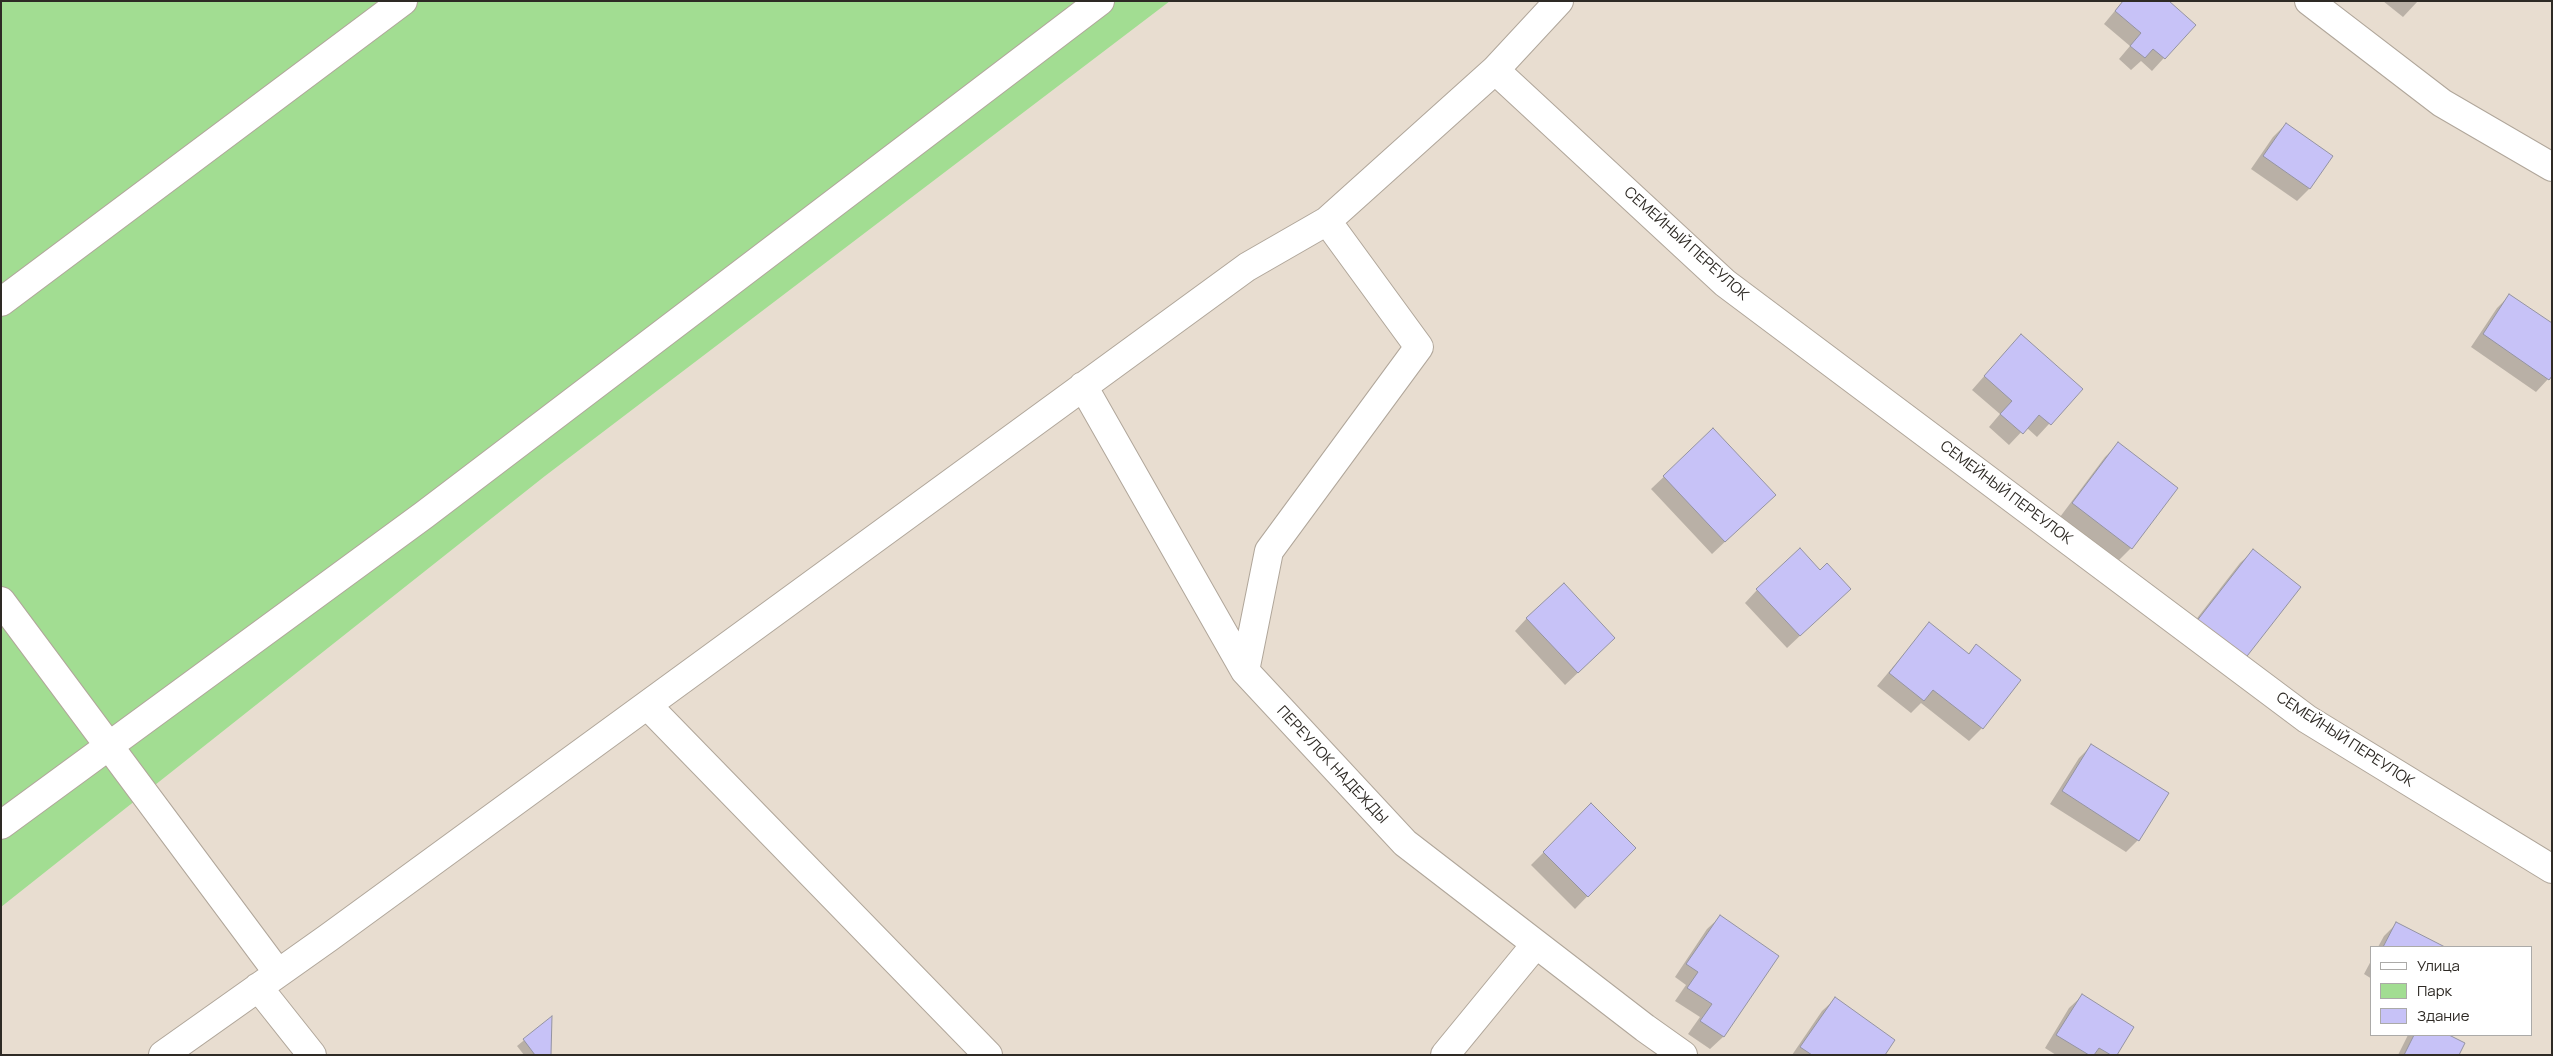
<!DOCTYPE html>
<meta charset="utf-8">
<style>
body{margin:0}
#map{position:relative;width:2553px;height:1056px;overflow:hidden;background:#e8ddd0;font-family:Manrope,sans-serif}
canvas{display:block}
.frame{position:absolute;inset:0;border:2px solid #2e2a25;pointer-events:none}
.legend{position:absolute;left:2370px;top:946px;width:162px;height:90px;box-sizing:border-box;background:#fff;border:1px solid #abaaa8;margin:0;padding:6px 9px;list-style:none;font-size:15px;color:#2e2a25}
.legend li{display:flex;align-items:center;gap:10px;height:25px}
.legend b{width:25px;border:1px solid #abaaa8}
</style>
<div id="map">
<canvas width="2553" height="1056"></canvas>
<div class="frame"></div>
<ul class="legend">
<li><b style="height:6px;background:#fff"></b>Улица</li>
<li><b style="height:14px;background:#a2dd92"></b>Парк</li>
<li><b style="height:14px;background:#c7c2f7"></b>Здание</li>
</ul>
</div>
<script>
const c = document.querySelector('canvas').getContext('2d');
c.lineJoin = 'round';
function fillPath(path, color) { c.fillStyle = color; c.fill(path, 'evenodd'); }
const toPath = rows => new Path2D(rows.map(r => 'M' + r).join(''));
function strokePath(path, color, width, dash) { c.strokeStyle = color; c.lineWidth = width; c.lineCap = dash ? 'butt' : 'round'; c.setLineDash(dash || []); c.stroke(path); }
function drawText(font, color, halo, rows, align = 'center') {
  c.font = font + ' Manrope,sans-serif'; c.lineWidth = 4; c.setLineDash([]); c.textBaseline = 'middle'; c.strokeStyle = halo; c.fillStyle = color; for (const [text, x, y, turn = 0] of rows) {
    c.save(); c.translate(x, y); c.rotate((+turn || 0) * Math.PI / 180); c.textAlign = isNaN(turn) ? turn : align; if (halo) c.strokeText(text, 0, 0); c.fillText(text, 0, 0); c.restore();
  }
}
const green = toPath([
 [1,1,1170,1,545,476,1,907]
]);
const shadow = toPath([
 [2123,1,2194,25,2152,71,2141,61,2131,70,2119,59,2130,46,2104,24],
 [2383,1,2418,1,2403,17],
 [2286,124,2332,156,2309,189,2297,201,2251,169,2273,137],
 [2509,296,2548,379,2536,392,2471,347,2497,308],
 [2008,349,2081,389,2037,437,2026,427,2009,445,1989,427,2000,414,1972,390],
 [1713,430,1762,507,1712,554,1651,489],
 [2118,444,2131,548,2119,560,2060,517,2105,457],
 [2253,551,2243,659,2184,635,2240,563],
 [1757,590,1837,601,1787,648,1745,603],
 [1527,618,1601,651,1565,685,1515,631],
 [1929,624,1968,654,1976,646,1982,728,1969,741,1921,703,1911,713,1877,686],
 [2091,746,2138,840,2126,852,2050,804,2079,758],
 [1591,805,1634,848,1575,909,1531,865],
 [1720,917,1778,957,1723,1037,1710,1049,1688,1034,1700,1017,1675,1001,1686,985,1675,977,1707,929],
 [2397,923,2443,947,2378,947,2384,936],
 [2372,959,2372,979,2364,974],
 [2082,996,2115,1055,2056,1055,2045,1048,2069,1008],
 [1835,999,1883,1055,1792,1055,1822,1011],
 [550,1019,550,1055,524,1055,517,1046],
 [2408,1035,2447,1035,2464,1044,2458,1055,2398,1055]
]);
const building = toPath([
 [2123,1,2169,1,2196,25,2165,59,2153,49,2145,58,2130,46,2141,33,2115,11,2123,1],
 [2286,123,2333,156,2310,189,2263,156,2286,123],
 [2509,294,2552,323,2552,376,2549,380,2483,334,2509,294],
 [2021,334,2083,389,2051,425,2039,415,2023,434,2000,414,2012,401,1984,376,2021,334],
 [1713,428,1776,495,1725,542,1663,476,1713,428],
 [2118,442,2178,488,2132,549,2072,503,2118,442],
 [1800,548,1820,570,1827,563,1851,589,1800,636,1756,589,1800,548],
 [2253,549,2301,587,2244,660,2196,622,2253,549],
 [1564,583,1615,638,1578,673,1526,618,1564,583],
 [1929,622,1969,654,1976,644,2021,680,1983,729,1933,690,1924,701,1889,673,1929,622],
 [2091,744,2169,793,2139,841,2062,791,2091,744],
 [1591,803,1636,848,1588,897,1543,852,1591,803],
 [1720,915,1779,956,1724,1037,1700,1021,1712,1004,1687,988,1698,972,1686,964,1720,915],
 [2396,922,2445,947,2383,947,2396,922],
 [2082,994,2134,1027,2117,1055,2111,1055,2099,1048,2094,1055,2089,1055,2056,1035,2082,994],
 [1835,997,1895,1040,1885,1055,1812,1055,1800,1047,1835,997],
 [552,1016,551,1055,535,1055,523,1039,552,1016],
 [2414,1035,2449,1035,2465,1043,2459,1055,2404,1055,2414,1035]
]);
const minor = toPath([
 [2309,1,2442,103,2552,167],
 [1495,70,1725,283,2307,719,2552,869],
 [1,302,403,1],
 [1083,386,1245,671,1405,843,1645,1028,1683,1055],
 [1,601,278,973],
 [1245,671,1269,551,1419,347,1327,221],
 [647,705,988,1055],
 [1,825,424,515,1100,1],
 [258,987,312,1055],
 [163,1055,328,938,1247,267,1327,221,1495,70,1559,1],
 [1445,1055,1536,944]
]);
const streetNames = [
 ["СЕМЕЙНЫЙ ПЕРЕУЛОК",1686,244,42],
 ["СЕМЕЙНЫЙ ПЕРЕУЛОК",2006,493,37],
 ["СЕМЕЙНЫЙ ПЕРЕУЛОК",2345,740,33],
 ["ПЕРЕУЛОК НАДЕЖДЫ",1332,765,47]
];
fillPath(green, '#a2dd92');
fillPath(shadow, '#0003');
fillPath(building, '#c7c2f7');
strokePath(building, '#9493a1', 1);
strokePath(minor, '#b0a69a', 30);
strokePath(minor, '#fff', 28);
drawText('15px', '#2e2a25', '#fff', streetNames);
</script>
